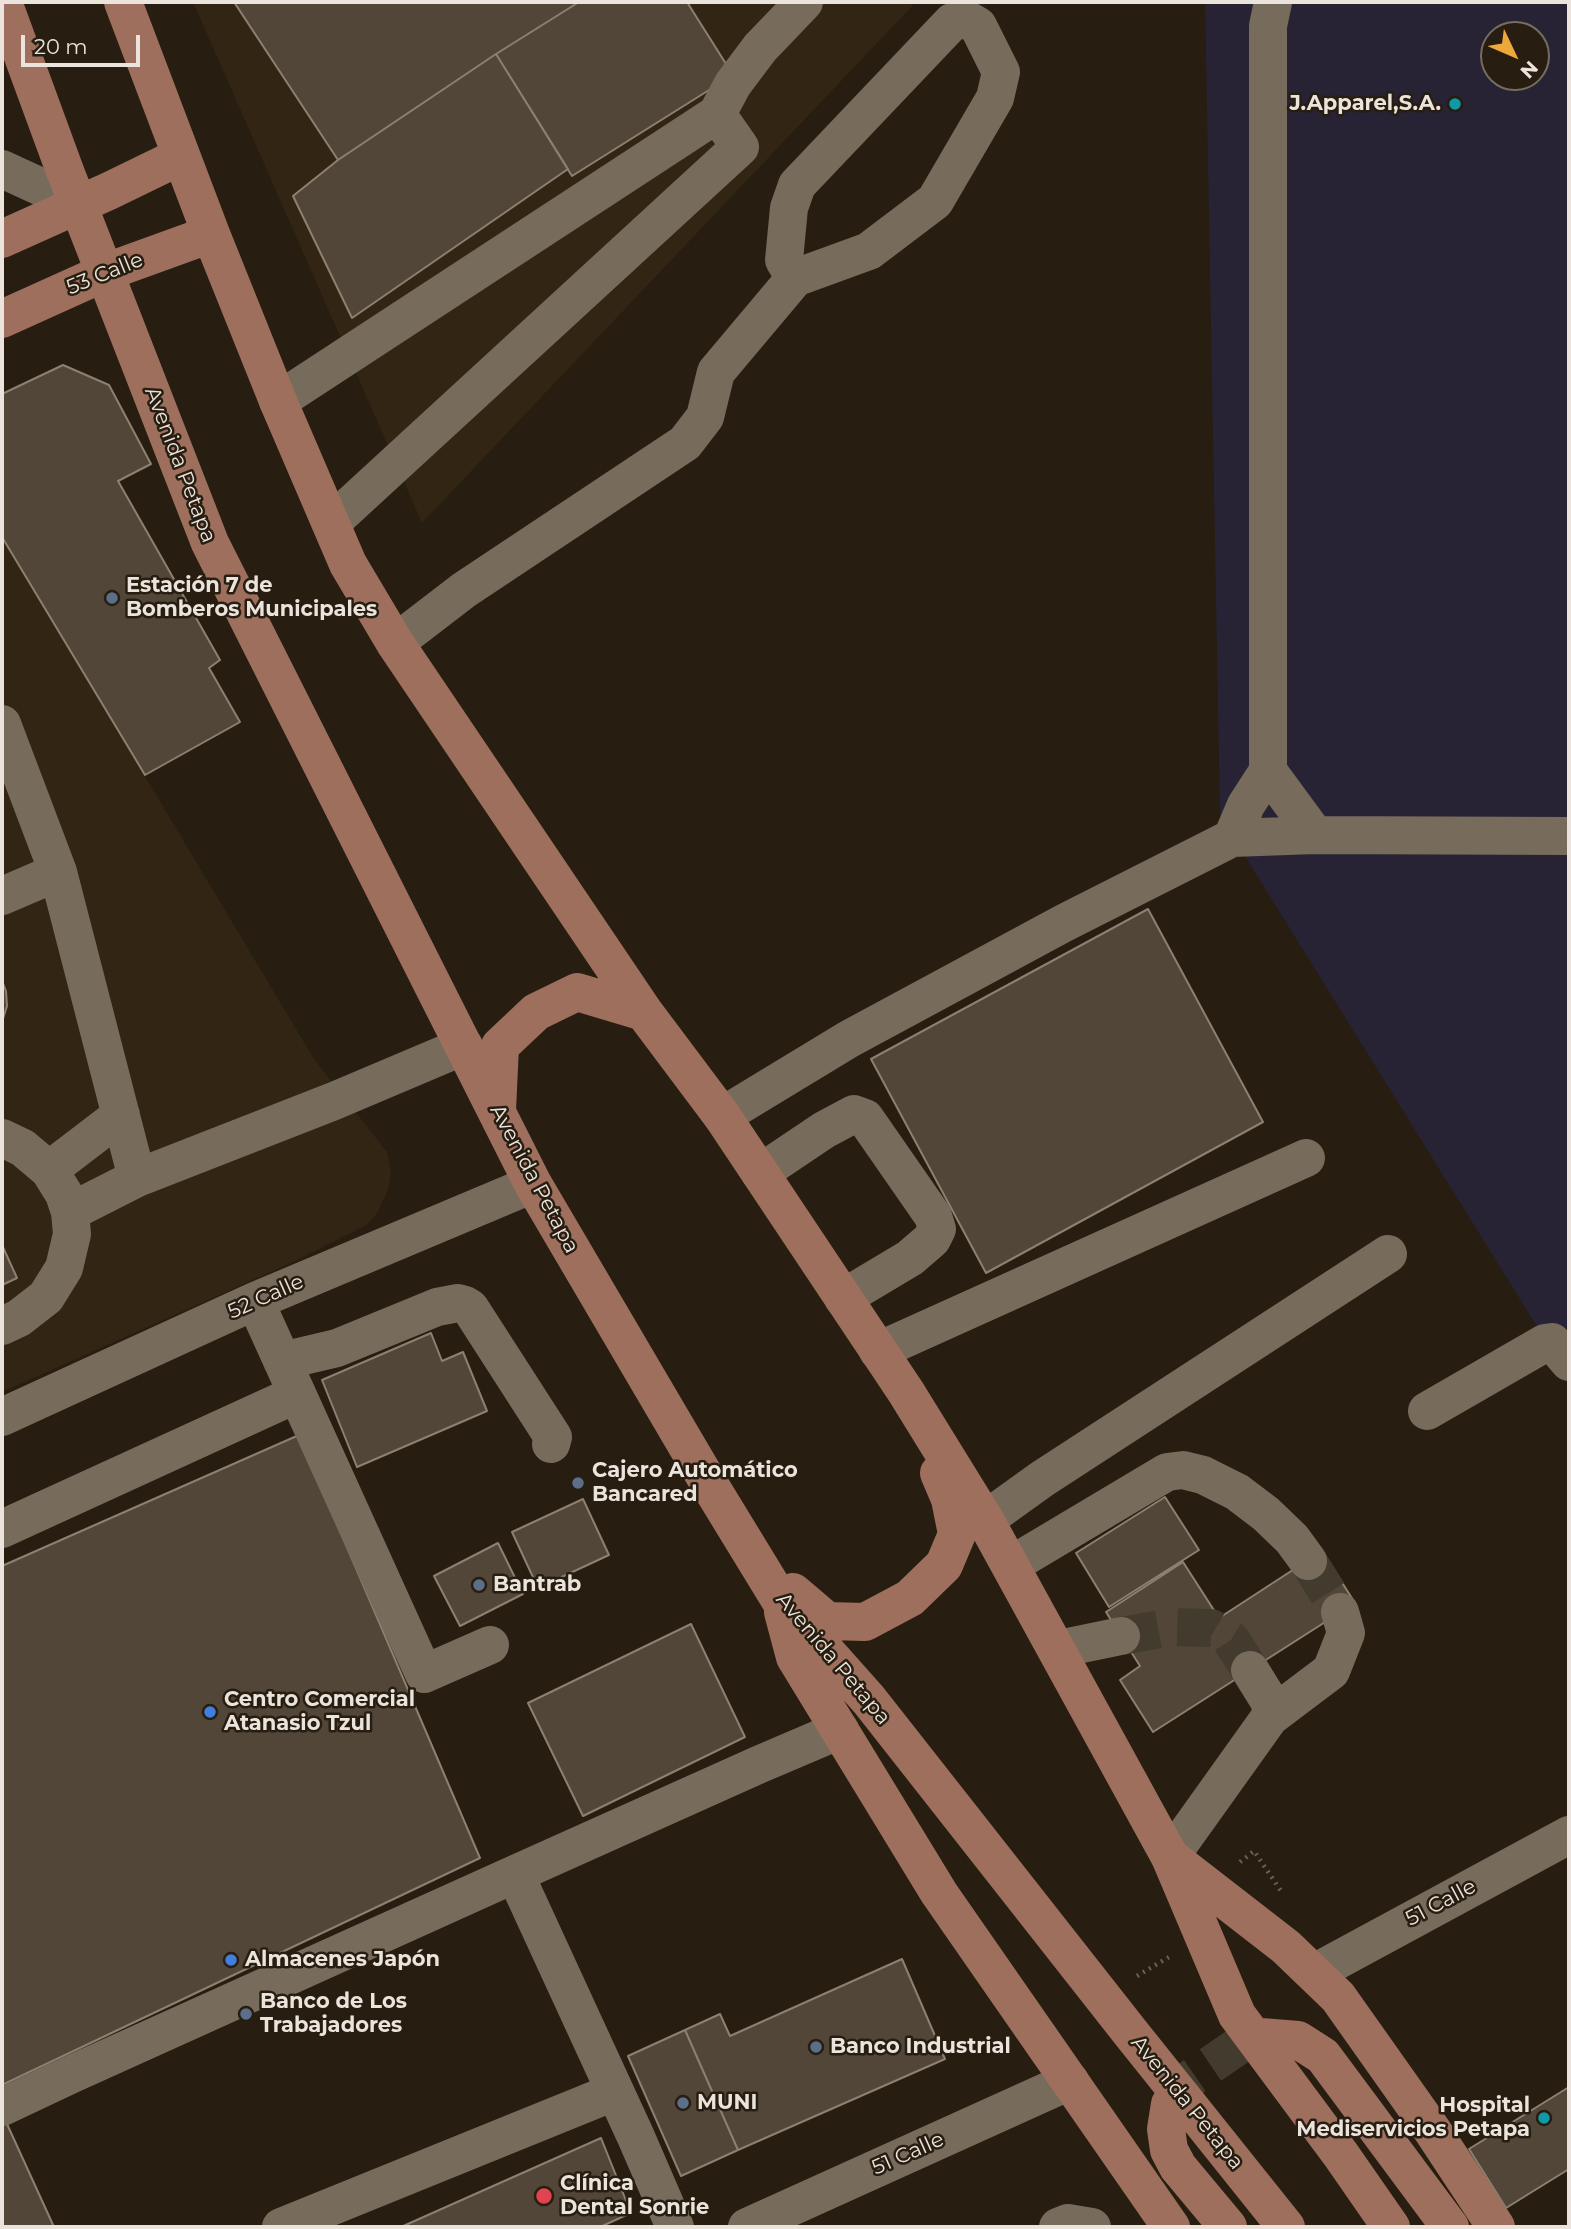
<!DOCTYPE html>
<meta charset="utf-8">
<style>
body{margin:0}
#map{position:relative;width:1571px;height:2229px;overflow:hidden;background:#271d10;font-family:Montserrat,sans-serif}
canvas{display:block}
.frame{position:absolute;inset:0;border:4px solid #ebe4dc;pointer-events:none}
.north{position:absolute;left:1480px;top:21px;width:70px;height:70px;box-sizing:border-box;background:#271d10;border:2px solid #756d62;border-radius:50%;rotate:134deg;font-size:19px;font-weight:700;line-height:28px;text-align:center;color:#ebe4dc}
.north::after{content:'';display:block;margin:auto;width:24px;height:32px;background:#eda83c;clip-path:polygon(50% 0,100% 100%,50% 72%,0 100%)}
.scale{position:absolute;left:21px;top:35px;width:119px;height:32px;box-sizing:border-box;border:4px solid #ebe4dc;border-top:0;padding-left:9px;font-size:21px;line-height:24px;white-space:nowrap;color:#ebe4dc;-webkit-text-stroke:5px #271d10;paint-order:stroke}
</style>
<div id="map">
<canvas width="1571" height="2229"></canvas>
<div class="frame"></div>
<div class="north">N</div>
<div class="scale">20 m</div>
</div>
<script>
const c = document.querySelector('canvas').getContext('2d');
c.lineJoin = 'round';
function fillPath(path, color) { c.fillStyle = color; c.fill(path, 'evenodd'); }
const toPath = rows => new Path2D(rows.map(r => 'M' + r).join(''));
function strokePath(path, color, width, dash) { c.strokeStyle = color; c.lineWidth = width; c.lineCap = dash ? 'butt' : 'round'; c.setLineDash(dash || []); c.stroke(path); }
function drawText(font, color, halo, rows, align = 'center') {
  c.font = font + ' Montserrat,sans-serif'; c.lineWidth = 5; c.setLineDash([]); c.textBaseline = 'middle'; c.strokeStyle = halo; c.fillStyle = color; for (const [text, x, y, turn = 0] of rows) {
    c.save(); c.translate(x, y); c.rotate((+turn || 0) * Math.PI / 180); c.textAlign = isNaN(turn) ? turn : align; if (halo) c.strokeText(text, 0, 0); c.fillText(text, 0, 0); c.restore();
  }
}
const commercial = toPath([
 [1205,2,1569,2,1569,1378,1220,816],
 [1494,35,1536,35,1536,77,1494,77]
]);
const built = toPath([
 [193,2,916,2,422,523],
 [2,537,314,1059,387,1152,391,1172,388,1190,378,1212,367,1225,293,1262,2,1392]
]);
const building = toPath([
 [234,2,579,2,496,54,338,160,234,2],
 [579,2,687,2,733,75,572,176,496,54,579,2],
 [496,54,568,169,352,318,293,196,338,160,496,54],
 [63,365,109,385,151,464,118,481,220,660,209,668,240,722,145,775,2,537,2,394,63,365],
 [1148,909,1263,1122,986,1273,871,1059,1148,909],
 [2,981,6,991,7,1006,2,1022,2,981],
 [2,1245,17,1278,2,1285,2,1245],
 [431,1333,442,1361,463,1352,487,1411,357,1467,322,1380,431,1333],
 [299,1435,480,1858,2,2085,2,1566,299,1435],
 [1165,1497,1199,1550,1109,1607,1076,1553,1165,1497],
 [583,1499,609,1555,538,1588,512,1532,583,1499],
 [498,1543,523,1594,460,1626,434,1576,498,1543],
 [1322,1551,1355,1603,1153,1732,1120,1680,1140,1666,1106,1612,1183,1562,1219,1618,1322,1551],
 [691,1624,745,1737,583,1816,528,1703,691,1624],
 [902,1959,945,2059,738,2150,685,2030,720,2014,730,2036,902,1959],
 [685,2030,738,2150,681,2176,628,2056,685,2030],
 [1569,2087,1569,2169,1506,2208,1469,2149,1569,2087],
 [2,2113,54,2227,2,2227,2,2113],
 [601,2138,631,2213,600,2227,401,2227,601,2138]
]);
const minorTunnel = toPath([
 [1308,1561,1340,1612],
 [1121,1636,1172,1627,1211,1628,1231,1640,1250,1670]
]);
const majorTunnel = toPath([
 [1170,2104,1187,2081,1244,2042,1261,2037]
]);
const path = toPath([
 [1240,1862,1254,1851,1281,1891],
 [1137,1976,1169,1957]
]);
const minor = toPath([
 [717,114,733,84,760,48,804,2],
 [2,169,78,204],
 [278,401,717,114,740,147,331,523],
 [395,643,464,590,685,443,705,417,716,372,795,278,869,251,935,201,995,98,1001,72,978,26,966,19,952,22,797,185,789,208,784,260,795,278],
 [2,724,58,872,137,1178],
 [1268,771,1315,835],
 [1232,838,1246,805,1268,771,1268,26,1273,2],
 [2,896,58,872],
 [722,1116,849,1039,1064,923,1232,838,1315,835,1569,836],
 [2,1138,23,1148,49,1170,64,1194,70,1212,72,1234,64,1268,46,1297,19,1318,2,1326],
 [49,1170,121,1115],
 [760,1173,824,1130,854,1114,865,1118,933,1216,937,1229,932,1239,910,1258,843,1298],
 [70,1212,137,1178,334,1101,464,1046],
 [255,1301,424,1674,490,1645],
 [878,1351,1306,1158],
 [282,1361,337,1348,437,1307,458,1303,465,1305,470,1308,553,1437,551,1444],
 [1427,1411,1545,1343,1552,1342,1569,1362],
 [2,1417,255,1301,533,1184],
 [985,1520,1042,1479,1388,1254],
 [2,1529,297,1394],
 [1011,1565,1167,1472,1183,1470,1203,1475,1237,1492,1266,1514,1292,1539,1308,1561],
 [1058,1649,1121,1636],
 [1270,1717,1331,1671,1346,1633,1340,1612],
 [1170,1857,1270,1717,1271,1704,1250,1670],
 [515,1874,636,2137,675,2227],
 [1314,1973,1569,1835],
 [2,2107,72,2074,515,1874,758,1765,840,1730],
 [281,2227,614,2092],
 [747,2227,1070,2081],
 [1058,2227,1068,2223,1092,2227]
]);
const major = toPath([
 [3,2,65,171,210,543,533,1184,714,1492,780,1600,869,1700,1130,2032,1286,2227],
 [123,2,211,234,278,401,348,564,395,643,644,1012,722,1116,906,1392,985,1520,1170,1857,1237,2015,1341,2155,1391,2227],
 [2,239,109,191,181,156],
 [2,319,106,272,211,234],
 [497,1110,500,1046,536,1012,577,992,644,1012],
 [793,1592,827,1621,865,1622,910,1598,944,1565,957,1534,950,1499,939,1473],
 [783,1612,795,1657,939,1893,1171,2227],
 [1170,1857,1286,1947,1338,1997,1432,2130,1496,2227],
 [1261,2037,1298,2040,1323,2056,1450,2227],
 [1170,2104,1166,2129,1169,2150,1178,2167,1228,2227]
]);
const markers = [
 [1455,104,7,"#0f9aa8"],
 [112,598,7,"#5c6f8a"],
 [578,1483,7,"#5c6f8a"],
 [479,1585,7,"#5c6f8a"],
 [210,1712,7,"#3f7fe0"],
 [231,1960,7,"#3f7fe0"],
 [246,2014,7,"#5c6f8a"],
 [816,2047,7,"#5c6f8a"],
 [683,2103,7,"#5c6f8a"],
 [1544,2118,7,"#0f9aa8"],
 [544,2196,9,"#e0444e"]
];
const poiNames = [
 ["J.Apparel,S.A.",1441,104,"right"],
 ["Estación 7 de",126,586],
 ["Bomberos Municipales",126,610],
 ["Cajero Automático",592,1471],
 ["Bancared",592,1495],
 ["Bantrab",493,1585],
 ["Centro Comercial",224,1700],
 ["Atanasio Tzul",224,1724],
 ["Almacenes Japón",245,1960],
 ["Banco de Los",260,2002],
 ["Trabajadores",260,2026],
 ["Banco Industrial",830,2047],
 ["MUNI",697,2103],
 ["Hospital",1530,2106,"right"],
 ["Mediservicios Petapa",1530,2130,"right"],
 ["Clínica",560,2184],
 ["Dental Sonrie",560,2208]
];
const streetNames = [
 ["53 Calle",105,274,-22],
 ["Avenida Petapa",180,465,69],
 ["Avenida Petapa",534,1179,62],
 ["52 Calle",266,1297,-24],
 ["Avenida Petapa",833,1659,50],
 ["51 Calle",1441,1903,-28],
 ["Avenida Petapa",1187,2103,51],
 ["51 Calle",908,2154,-24]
];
fillPath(commercial, '#272334');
fillPath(built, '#332513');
fillPath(building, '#514638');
strokePath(building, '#8d8071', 2);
strokePath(minorTunnel, '#443b2f', 38, [38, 19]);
strokePath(majorTunnel, '#443b2f', 38, [38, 19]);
strokePath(path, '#696054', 4.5, [2, 5]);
strokePath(minor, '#776b5c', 38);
strokePath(major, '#9d6f5c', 38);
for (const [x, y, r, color] of markers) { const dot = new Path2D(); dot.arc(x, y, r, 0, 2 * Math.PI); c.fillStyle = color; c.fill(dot); strokePath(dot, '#271d10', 2.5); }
drawText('bold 21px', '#ebe4dc', '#271d10', poiNames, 'left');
drawText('21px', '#ebe4dc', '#271d10', streetNames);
</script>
